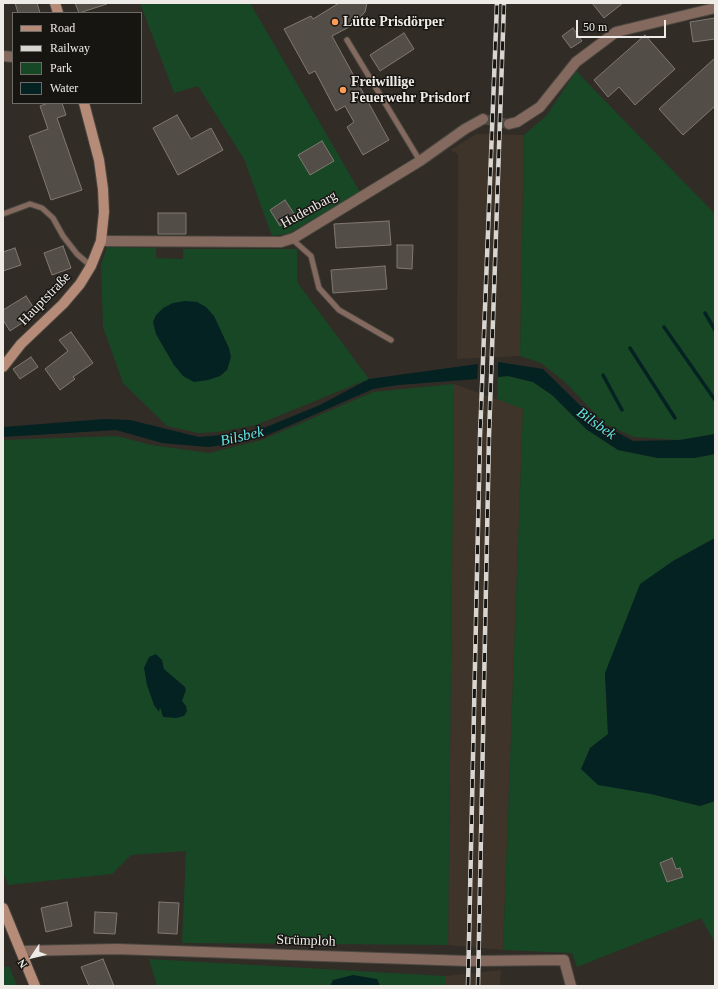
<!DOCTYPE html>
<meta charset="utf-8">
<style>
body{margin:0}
#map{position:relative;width:718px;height:989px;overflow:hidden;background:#312c26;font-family:"Times New Roman",serif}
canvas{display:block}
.frame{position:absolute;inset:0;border:4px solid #eeebe7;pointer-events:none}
.legend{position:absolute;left:12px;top:12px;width:130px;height:92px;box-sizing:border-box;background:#171512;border:1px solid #6d6b67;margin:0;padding:5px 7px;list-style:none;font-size:12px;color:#eeebe7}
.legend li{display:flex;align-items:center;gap:8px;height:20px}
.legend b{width:20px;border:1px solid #6d6b67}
.north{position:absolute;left:12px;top:937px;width:40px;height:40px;-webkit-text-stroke:3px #171512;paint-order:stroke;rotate:235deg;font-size:11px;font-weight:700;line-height:16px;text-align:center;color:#eeebe7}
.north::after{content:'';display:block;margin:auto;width:14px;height:18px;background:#eeebe7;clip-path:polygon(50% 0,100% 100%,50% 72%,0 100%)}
.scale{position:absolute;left:576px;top:20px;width:90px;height:18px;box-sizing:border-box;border:2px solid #eeebe7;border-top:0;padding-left:5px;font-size:12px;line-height:14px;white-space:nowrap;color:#eeebe7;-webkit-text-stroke:3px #171512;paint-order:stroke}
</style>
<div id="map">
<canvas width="718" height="989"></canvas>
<div class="frame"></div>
<ul class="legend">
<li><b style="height:5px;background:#b68c78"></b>Road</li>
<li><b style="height:5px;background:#d9d6d2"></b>Railway</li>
<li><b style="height:11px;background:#184726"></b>Park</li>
<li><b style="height:11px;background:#042222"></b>Water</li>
</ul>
<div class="north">N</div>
<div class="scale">50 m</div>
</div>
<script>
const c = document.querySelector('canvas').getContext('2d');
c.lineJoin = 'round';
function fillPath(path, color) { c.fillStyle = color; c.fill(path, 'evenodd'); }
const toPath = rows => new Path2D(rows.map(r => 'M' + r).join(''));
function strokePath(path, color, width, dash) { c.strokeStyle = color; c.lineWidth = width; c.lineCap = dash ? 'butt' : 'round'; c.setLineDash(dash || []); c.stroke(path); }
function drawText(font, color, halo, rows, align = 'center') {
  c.font = font + ' "Times New Roman",serif'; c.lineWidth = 3; c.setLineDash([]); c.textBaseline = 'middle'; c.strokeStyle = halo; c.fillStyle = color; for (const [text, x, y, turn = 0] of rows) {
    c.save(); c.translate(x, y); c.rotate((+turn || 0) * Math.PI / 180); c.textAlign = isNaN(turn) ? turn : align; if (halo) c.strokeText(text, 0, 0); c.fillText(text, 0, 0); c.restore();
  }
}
const built = toPath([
 [476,134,524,135,520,356,457,359,458,154,450,150],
 [454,384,523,408,503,950,448,945],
 [501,970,500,986,445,986,445,976]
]);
const green = toPath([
 [140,3,250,3,360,192,288,234,272,236,244,159,198,86,174,93],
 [576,71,715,214,715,434,680,440,634,437,605,424,565,382,541,363,520,356,524,135,547,115],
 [107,247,156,248,156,258,183,259,183,249,297,249,297,282,369,379,256,425,218,432,198,433,167,426,123,383,103,327,101,265],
 [156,334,227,370,174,365],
 [508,376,533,382,552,395,586,429,618,450,658,458,694,458,715,454,715,538,673,561,605,673,608,734,590,748,651,794,700,806,715,801,715,943,701,918,577,967,572,953,503,950,523,409,497,399,498,377],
 [454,384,448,945,182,943,186,851,131,855,112,874,8,885,3,872,3,440,117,436,151,445,209,453,262,440,373,392],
 [149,959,445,976,445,986,380,986,377,979,333,980,330,986,157,986],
 [9,966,17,986,3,986,3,968]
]);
const water = toPath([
 [185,301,197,302,206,307,214,316,229,348,231,357,227,370,220,376,208,380,194,382,183,376,174,365,156,334,153,322,156,315,163,308,173,303],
 [498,362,543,369,595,420,633,441,680,440,715,434,715,454,694,458,658,458,618,450,586,429,552,395,533,382,508,376,498,377],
 [478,364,477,379,398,385,373,389,261,438,229,444,209,447,162,443,116,430,3,437,3,427,105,419,130,420,199,437,236,434,264,428,320,405,369,379],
 [715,538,715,801,700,806,651,794,598,785,581,769,590,748,608,734,605,673,640,584,673,561],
 [156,654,162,660,164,669,185,687,186,690,182,701,186,706,187,711,184,716,176,718,163,717,160,707,159,712,154,705,147,685,144,668,149,657],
 [353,975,377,979,380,986,330,986,333,980]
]);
const stream = toPath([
 [705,313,715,330],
 [664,327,715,400],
 [630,348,675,418],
 [603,375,622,410]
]);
const building = toPath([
 [15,3,37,3,40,13,18,13,15,3],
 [75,3,107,3,107,4,79,13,75,3],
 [339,3,367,3,365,12,353,25,332,36,389,140,363,155,347,127,354,122,345,106,336,111,315,71,309,74,284,29,311,16,313,19,339,3],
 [592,3,623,3,604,18,592,3],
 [715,18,715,39,693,42,690,22,715,18],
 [573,28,582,41,571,48,562,36,573,28],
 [404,33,414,49,380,71,370,55,404,33],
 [645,35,675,69,635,105,619,87,608,97,594,80,645,35],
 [715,58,715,106,683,135,659,109,715,58],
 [48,103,62,103,66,115,57,118,82,190,51,200,29,136,48,129,40,106,48,103],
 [177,115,191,139,211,128,223,150,178,175,153,128,177,115],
 [322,141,334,161,310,175,298,155,322,141],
 [285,200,295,215,280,226,270,210,285,200],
 [158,213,186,213,186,234,158,234,158,213],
 [389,221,391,245,336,248,334,224,389,221],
 [397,245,413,245,412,269,397,268,397,245],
 [63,246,71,268,52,275,44,253,63,246],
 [15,248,21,265,3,271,3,252,15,248],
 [385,266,387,289,333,293,331,270,385,266],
 [26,296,37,313,10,331,3,320,3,310,26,296],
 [71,332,93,363,73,377,75,379,60,390,45,369,68,351,59,340,71,332],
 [31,357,38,367,20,379,13,369,31,357],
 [672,858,676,869,680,868,683,877,667,882,660,863,672,858],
 [67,902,72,926,46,932,41,908,67,902],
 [159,902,179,903,177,934,158,933,159,902],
 [95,912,117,913,115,934,94,933,95,912],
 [103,959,114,986,89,986,81,967,103,959]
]);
const minorTunnel = toPath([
 [483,119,509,124]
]);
const service = toPath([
 [347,40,420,161],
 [3,214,30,204,42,208,53,218,63,236,77,254,91,266],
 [292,239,311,256,319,288,339,310,391,340]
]);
const minor = toPath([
 [3,56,13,57],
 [509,124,517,122,540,107,576,62,616,32,715,8],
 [101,241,281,242,294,238,420,161,465,129,483,119],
 [21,951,116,949,468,961,564,960,571,986]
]);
const secondary = toPath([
 [55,3,58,13],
 [3,367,21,344,63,304,80,284,91,266,101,241,104,212,103,189,99,160,84,103],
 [3,908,35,986]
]);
const rail = toPath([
 [468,986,480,436,497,3],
 [478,986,489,436,504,3]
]);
const markers = [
 [335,22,4,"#fd9c56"],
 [343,90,4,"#fd9c56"]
];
const poiNames = [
 ["Lütte Prisdörper",343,22],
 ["Freiwillige",351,82],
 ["Feuerwehr Prisdorf",351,98]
];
const streetNames = [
 ["Hudenbarg",309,210,-29],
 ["Hauptstraße",45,299,-46],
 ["Strümploh",306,941,2]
];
const waterNames = [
 ["Bilsbek",596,424,35],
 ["Bilsbek",242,437,-13]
];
fillPath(built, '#3e3429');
fillPath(green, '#184726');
fillPath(water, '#042222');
strokePath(stream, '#042222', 3.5);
fillPath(building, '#534d47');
strokePath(building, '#807972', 1);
strokePath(minorTunnel, '#4d4943', 10, [10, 5]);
strokePath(service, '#4b4741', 7);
strokePath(minor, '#4b4741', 12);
strokePath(secondary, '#4b4741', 12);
strokePath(service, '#846a5e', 5);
strokePath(minor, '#846a5e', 10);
strokePath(secondary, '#b68c78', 10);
strokePath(rail, '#d9d6d2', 4.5);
strokePath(rail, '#171512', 3, [9]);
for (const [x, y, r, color] of markers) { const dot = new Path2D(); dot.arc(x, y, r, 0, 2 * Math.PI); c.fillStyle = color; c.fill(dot); strokePath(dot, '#171512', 1.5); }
drawText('bold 14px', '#eeebe7', '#171512', poiNames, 'left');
drawText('14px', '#eeebe7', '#171512', streetNames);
drawText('italic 15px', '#5fe5e7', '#171512', waterNames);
</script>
